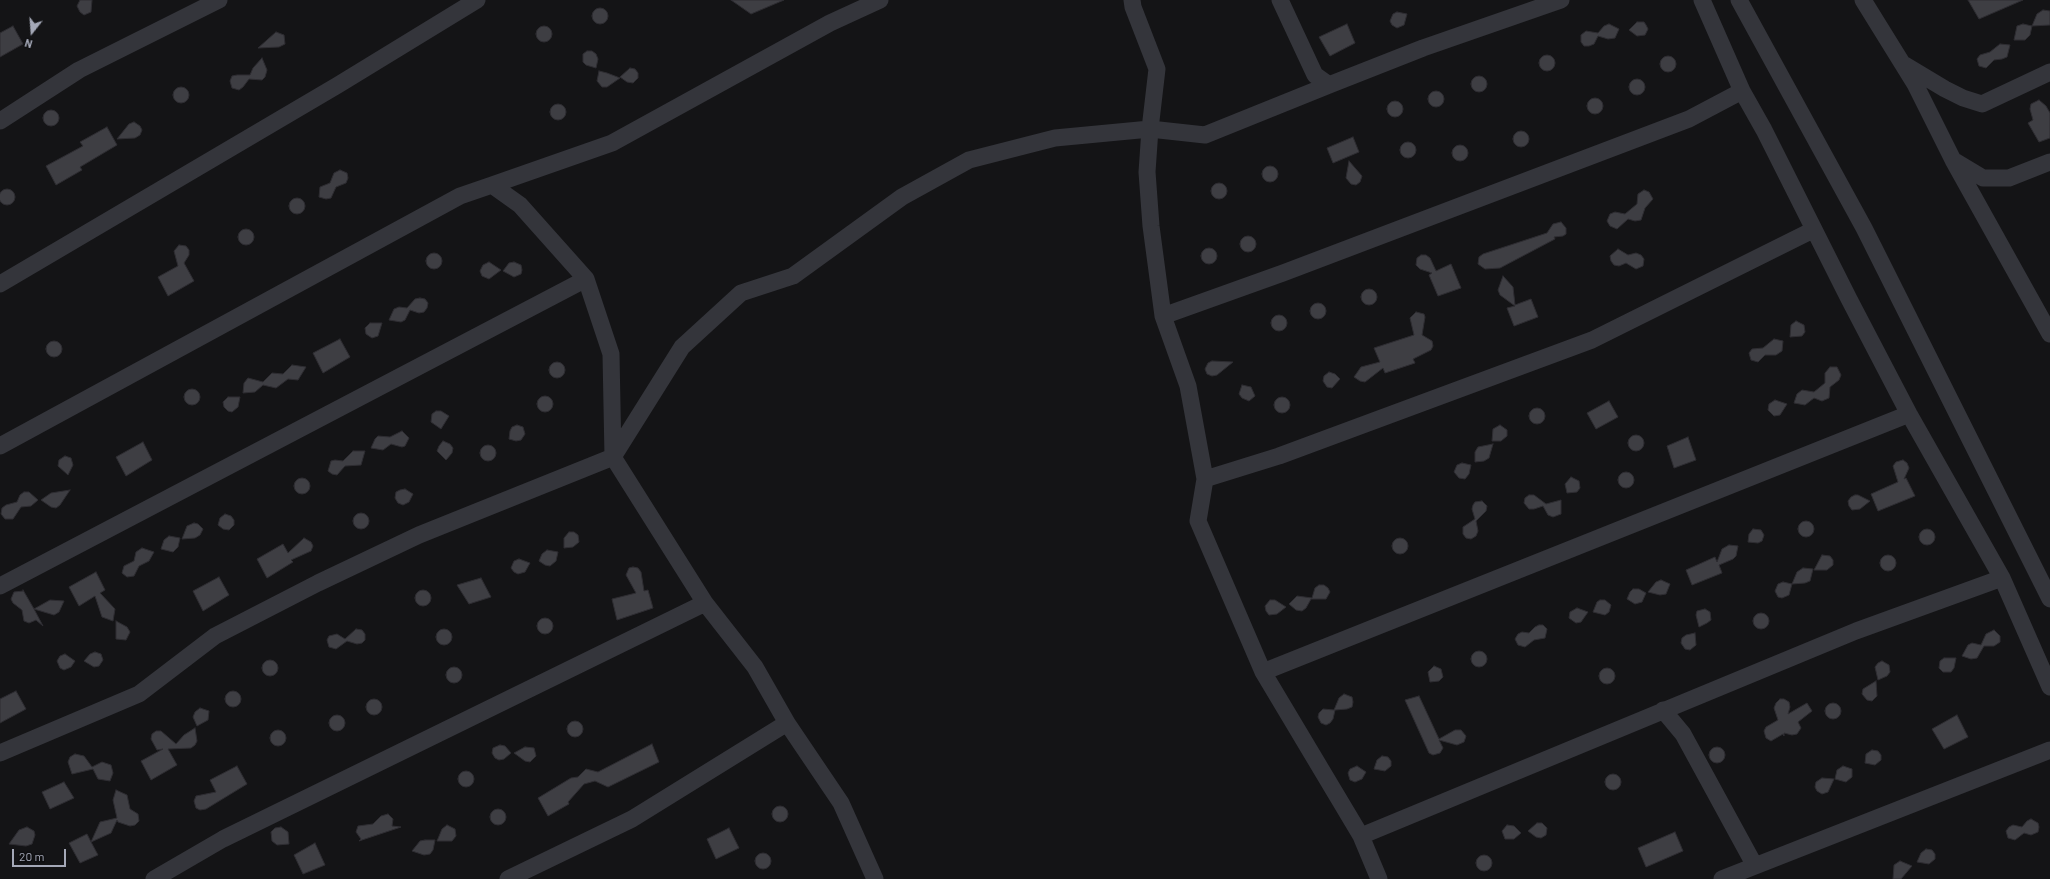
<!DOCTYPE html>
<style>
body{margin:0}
#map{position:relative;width:2050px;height:879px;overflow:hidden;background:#141416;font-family:Barlow,sans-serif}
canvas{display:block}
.north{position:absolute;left:12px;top:12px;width:40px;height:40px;-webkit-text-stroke:3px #0f0f11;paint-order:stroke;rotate:197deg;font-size:11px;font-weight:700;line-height:16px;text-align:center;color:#a4a8b7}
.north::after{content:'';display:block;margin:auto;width:14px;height:18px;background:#a4a8b7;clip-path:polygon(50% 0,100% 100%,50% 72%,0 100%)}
.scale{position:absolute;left:12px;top:849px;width:54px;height:18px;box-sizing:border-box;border:2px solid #a4a8b7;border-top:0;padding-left:5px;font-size:12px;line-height:14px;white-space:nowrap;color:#a4a8b7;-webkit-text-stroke:3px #0f0f11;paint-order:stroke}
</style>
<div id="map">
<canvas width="2050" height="879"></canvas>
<div class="north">N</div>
<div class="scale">20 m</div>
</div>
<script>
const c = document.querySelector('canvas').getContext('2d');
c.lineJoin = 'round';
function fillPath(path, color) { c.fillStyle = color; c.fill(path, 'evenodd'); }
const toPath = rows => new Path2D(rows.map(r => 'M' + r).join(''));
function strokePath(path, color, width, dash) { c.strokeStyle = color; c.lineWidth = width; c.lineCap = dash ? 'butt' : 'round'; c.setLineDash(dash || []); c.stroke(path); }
const building = toPath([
 [80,0,92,0,91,12,84,15,80,12,77,6,80,0],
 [731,0,784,0,751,14,731,0],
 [1968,0,2023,0,1979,19,1968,0],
 '592 16a8 8 0 1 1 16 0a8 8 0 1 1-16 0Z',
 [2043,10,2050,11,2050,25,2032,26,2037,14,2043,10],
 [1397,12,1407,14,1404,25,1397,28,1392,25,1390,21,1393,14,1397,12],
 [1637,22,1644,22,1646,25,1648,29,1645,35,1637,36,1629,30,1637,22],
 [1347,24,1355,43,1330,56,1319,37,1347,24],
 [1609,24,1619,29,1615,38,1608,39,1598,36,1594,44,1589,46,1584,46,1581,42,1581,35,1586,31,1598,33,1604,26,1609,24],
 [2023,24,2032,26,2030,35,2025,40,2014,40,2017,26,2023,24],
 [13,26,23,44,0,57,0,33,13,26],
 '536 34a8 8 0 1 1 16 0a8 8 0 1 1-16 0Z',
 [276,32,284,35,285,44,279,47,258,48,276,32],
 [2000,44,2010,45,2007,57,2002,59,1994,60,1986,68,1979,66,1977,59,1980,55,1990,52,2000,44],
 [587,51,592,51,596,54,598,59,596,68,586,65,583,62,583,54,587,51],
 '1539 63a8 8 0 1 1 16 0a8 8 0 1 1-16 0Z',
 '1660 64a8 8 0 1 1 16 0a8 8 0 1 1-16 0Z',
 [262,58,267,70,265,77,262,80,249,79,243,87,239,90,232,88,230,81,232,76,237,75,250,75,253,68,262,58],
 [630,68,635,69,638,73,638,78,633,83,627,82,620,77,630,68],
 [599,71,607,73,620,78,607,87,602,87,597,81,599,71],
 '1471 84a8 8 0 1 1 16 0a8 8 0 1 1-16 0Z',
 '1629 87a8 8 0 1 1 16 0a8 8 0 1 1-16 0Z',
 '173 95a8 8 0 1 1 16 0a8 8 0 1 1-16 0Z',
 '1428 99a8 8 0 1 1 16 0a8 8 0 1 1-16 0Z',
 '1587 106a8 8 0 1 1 16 0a8 8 0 1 1-16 0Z',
 [2039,100,2046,106,2050,113,2050,138,2039,142,2028,123,2033,120,2030,109,2031,104,2039,100],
 '1387 109a8 8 0 1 1 16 0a8 8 0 1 1-16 0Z',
 '550 112a8 8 0 1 1 16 0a8 8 0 1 1-16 0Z',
 '43 118a8 8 0 1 1 16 0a8 8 0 1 1-16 0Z',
 [134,122,140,126,142,130,140,135,135,138,117,139,129,124,134,122],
 [107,127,117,145,80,167,82,170,56,185,46,166,83,146,80,142,107,127],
 '1513 139a8 8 0 1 1 16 0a8 8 0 1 1-16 0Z',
 [1353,137,1359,152,1333,163,1327,148,1353,137],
 '1400 150a8 8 0 1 1 16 0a8 8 0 1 1-16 0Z',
 '1452 153a8 8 0 1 1 16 0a8 8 0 1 1-16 0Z',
 [1349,161,1362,176,1360,182,1356,185,1351,184,1346,178,1349,161],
 '1262 174a8 8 0 1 1 16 0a8 8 0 1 1-16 0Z',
 [340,170,347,173,348,178,346,183,336,187,331,198,326,199,319,197,320,187,330,183,334,173,340,170],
 '1211 191a8 8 0 1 1 16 0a8 8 0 1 1-16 0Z',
 '-1 197a8 8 0 1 1 16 0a8 8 0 1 1-16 0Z',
 [1644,190,1649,192,1653,199,1645,208,1641,220,1635,221,1628,219,1617,229,1610,226,1607,221,1610,214,1615,212,1625,214,1637,204,1638,194,1644,190],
 '289 206a8 8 0 1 1 16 0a8 8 0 1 1-16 0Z',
 [1561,222,1566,228,1566,234,1563,236,1554,237,1555,239,1500,268,1485,269,1478,264,1479,257,1483,254,1547,233,1553,224,1561,222],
 '238 237a8 8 0 1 1 16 0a8 8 0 1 1-16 0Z',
 '1240 244a8 8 0 1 1 16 0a8 8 0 1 1-16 0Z',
 [179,245,186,246,189,250,189,255,184,263,194,281,168,296,158,277,178,266,174,251,179,245],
 '1201 256a8 8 0 1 1 16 0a8 8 0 1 1-16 0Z',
 [1618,249,1628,255,1636,253,1641,255,1644,259,1643,266,1636,269,1626,263,1619,266,1614,265,1611,261,1610,256,1618,249],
 '426 261a8 8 0 1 1 16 0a8 8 0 1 1-16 0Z',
 [1421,255,1426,255,1430,258,1436,271,1451,264,1461,288,1438,296,1429,275,1432,273,1420,269,1416,265,1417,258,1421,255],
 [489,262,501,270,489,279,482,276,480,271,483,265,489,262],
 [514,262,521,265,522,270,521,274,514,277,503,271,509,263,514,262],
 [1503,276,1513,287,1515,305,1531,299,1538,317,1514,326,1507,308,1515,306,1500,295,1498,290,1503,276],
 '1361 297a8 8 0 1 1 16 0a8 8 0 1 1-16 0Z',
 [420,298,425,299,428,303,427,308,424,312,419,313,410,310,405,320,401,322,389,320,394,309,399,307,407,308,415,299,420,298],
 '1310 311a8 8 0 1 1 16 0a8 8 0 1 1-16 0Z',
 [1416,312,1424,314,1425,317,1422,335,1432,341,1433,346,1431,350,1413,359,1415,363,1385,373,1383,368,1365,382,1360,381,1354,377,1361,367,1380,362,1374,348,1414,335,1410,318,1416,312],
 '1271 323a8 8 0 1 1 16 0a8 8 0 1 1-16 0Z',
 [1796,321,1804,325,1805,332,1802,336,1790,337,1791,325,1796,321],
 [370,323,382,323,378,336,372,338,366,334,365,328,370,323],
 [340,339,350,357,323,373,313,353,340,339],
 [1774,339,1783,341,1782,351,1776,355,1765,355,1758,362,1751,360,1749,353,1752,349,1763,348,1774,339],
 '46 349a8 8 0 1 1 16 0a8 8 0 1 1-16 0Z',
 [1212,361,1233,362,1217,375,1212,376,1207,374,1205,369,1208,363,1212,361],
 '549 370a8 8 0 1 1 16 0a8 8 0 1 1-16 0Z',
 [292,365,306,367,298,380,288,379,276,388,263,385,255,392,243,393,244,383,248,378,263,382,272,373,283,374,292,365],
 [1830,367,1837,367,1841,375,1839,380,1830,387,1829,398,1822,401,1814,398,1805,405,1794,403,1797,394,1802,390,1814,392,1825,383,1825,373,1830,367],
 [1329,372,1335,374,1340,379,1332,388,1327,387,1323,381,1324,376,1329,372],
 [1242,385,1251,387,1255,396,1249,401,1242,398,1239,394,1242,385],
 '184 397a8 8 0 1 1 16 0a8 8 0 1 1-16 0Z',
 '537 404a8 8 0 1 1 16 0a8 8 0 1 1-16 0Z',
 [228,397,240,397,238,407,232,412,228,411,224,407,223,402,228,397],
 '1274 405a8 8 0 1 1 16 0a8 8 0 1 1-16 0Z',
 [1775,400,1787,404,1780,415,1774,416,1768,410,1769,404,1775,400],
 [1609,401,1618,417,1596,429,1587,413,1609,401],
 '1529 416a8 8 0 1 1 16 0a8 8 0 1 1-16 0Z',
 [436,411,441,411,449,416,441,429,431,422,432,414,436,411],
 [517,425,523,427,525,434,521,440,516,441,509,439,510,431,512,427,517,425],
 [1500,425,1507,430,1507,436,1501,441,1492,441,1493,429,1500,425],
 [402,431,409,438,405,446,402,447,391,444,383,450,371,448,375,439,378,436,390,437,402,431],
 '1628 443a8 8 0 1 1 16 0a8 8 0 1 1-16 0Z',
 [1688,437,1696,460,1674,468,1667,446,1688,437],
 [443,441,450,444,453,448,452,453,446,460,437,451,439,446,443,441],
 [143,442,152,460,126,476,116,457,143,442],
 [1493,444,1489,458,1484,461,1475,462,1475,452,1478,447,1493,444],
 '480 453a8 8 0 1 1 16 0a8 8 0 1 1-16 0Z',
 [353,451,365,451,361,465,345,466,337,475,332,474,328,471,331,461,335,460,343,461,353,451],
 [65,456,71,458,73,465,68,475,58,466,59,460,65,456],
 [1903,460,1907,463,1909,468,1904,479,1906,478,1915,496,1878,511,1871,494,1898,482,1893,466,1896,462,1903,460],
 [1462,463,1471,465,1469,474,1465,479,1459,478,1454,472,1457,465,1462,463],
 '1618 480a8 8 0 1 1 16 0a8 8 0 1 1-16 0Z',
 [1571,477,1579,481,1580,488,1577,492,1567,493,1565,484,1571,477],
 '294 486a8 8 0 1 1 16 0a8 8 0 1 1-16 0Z',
 [405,489,413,494,409,502,403,505,398,503,395,498,396,492,400,490,405,489],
 [70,490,60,505,56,508,51,507,41,500,51,493,70,490],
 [24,492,29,492,38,500,31,506,21,507,13,519,5,519,1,514,2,508,6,505,17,502,20,495,24,492],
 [1529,495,1534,495,1546,504,1561,500,1561,514,1553,517,1548,515,1543,506,1534,509,1529,509,1524,503,1525,498,1529,495],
 [1855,495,1858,495,1870,501,1860,509,1852,510,1849,506,1848,501,1851,497,1855,495],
 [1482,501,1487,506,1486,511,1476,521,1478,531,1476,536,1471,539,1466,538,1463,534,1463,527,1475,519,1472,509,1473,505,1475,502,1482,501],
 '353 521a8 8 0 1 1 16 0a8 8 0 1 1-16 0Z',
 [225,514,231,516,234,520,234,525,229,530,223,529,218,525,220,518,225,514],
 '1798 529a8 8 0 1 1 16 0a8 8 0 1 1-16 0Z',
 [194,523,198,524,203,529,200,535,195,538,182,539,187,526,194,523],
 [1753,529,1761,530,1764,535,1762,541,1758,543,1748,542,1749,534,1753,529],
 '1919 537a8 8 0 1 1 16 0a8 8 0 1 1-16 0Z',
 [569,532,574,532,578,535,579,542,573,547,564,548,564,538,569,532],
 [169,536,180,538,178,547,173,552,161,549,164,540,169,536],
 [304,538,311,542,313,546,311,551,291,560,293,562,267,578,257,559,283,544,288,553,304,538],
 '1392 546a8 8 0 1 1 16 0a8 8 0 1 1-16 0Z',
 [1729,545,1738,546,1736,556,1733,559,1719,565,1722,573,1692,585,1686,570,1715,557,1717,562,1722,549,1729,545],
 [142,548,154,552,149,561,139,566,134,576,127,577,122,573,124,566,134,561,136,552,142,548],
 [547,550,558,552,556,561,550,566,545,565,539,561,542,554,547,550],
 [1822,555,1830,556,1833,560,1833,565,1827,570,1814,570,1822,555],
 '1880 563a8 8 0 1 1 16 0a8 8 0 1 1-16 0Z',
 [519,559,530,563,525,572,518,574,514,572,511,568,514,561,519,559],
 [633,567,638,568,641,572,644,591,648,590,653,608,617,620,612,599,636,593,626,575,629,568,633,567],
 [1803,568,1813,569,1810,581,1805,583,1792,584,1797,572,1803,568],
 [96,572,105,590,100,593,115,609,113,621,102,617,95,596,79,606,69,587,96,572],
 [219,577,229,595,203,611,193,591,219,577],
 [481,578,491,597,469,604,457,585,481,578],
 [1661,580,1670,584,1666,594,1660,595,1648,592,1656,582,1661,580],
 [1783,582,1792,584,1789,595,1782,598,1778,597,1775,591,1778,584,1783,582],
 [1319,585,1324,585,1328,588,1330,592,1326,599,1311,599,1306,608,1302,611,1296,610,1289,604,1297,596,1312,598,1315,588,1319,585],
 [1633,589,1639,589,1646,593,1642,602,1635,604,1627,599,1630,592,1633,589],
 [23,590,34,609,50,600,64,601,59,612,54,615,34,609,43,626,36,620,29,623,24,621,22,610,13,603,11,599,14,592,23,591,23,590],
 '415 598a8 8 0 1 1 16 0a8 8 0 1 1-16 0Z',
 [1270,600,1275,600,1286,607,1277,614,1269,615,1266,611,1265,606,1270,600],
 [1600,600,1605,600,1611,605,1609,612,1605,615,1593,612,1597,602,1600,600],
 [1577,608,1588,612,1581,622,1576,623,1569,618,1570,612,1577,608],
 [1705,609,1710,612,1711,620,1707,623,1699,627,1696,615,1697,611,1705,609],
 '1753 621a8 8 0 1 1 16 0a8 8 0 1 1-16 0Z',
 '537 626a8 8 0 1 1 16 0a8 8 0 1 1-16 0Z',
 [116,621,127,627,130,632,126,640,116,639,116,621],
 [1539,625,1543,625,1547,629,1545,638,1534,640,1525,647,1518,645,1515,639,1518,634,1522,632,1529,633,1535,627,1539,625],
 [356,629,362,630,365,634,365,640,362,643,357,644,347,641,336,649,329,647,327,640,329,636,337,634,345,639,356,629],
 '436 637a8 8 0 1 1 16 0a8 8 0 1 1-16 0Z',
 [1994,630,2000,636,2000,642,1994,646,1984,646,1977,658,1971,659,1962,656,1968,645,1972,643,1981,645,1986,634,1994,630],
 [1695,633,1696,645,1690,650,1685,649,1681,643,1682,638,1686,635,1695,633],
 '1471 659a8 8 0 1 1 16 0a8 8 0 1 1-16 0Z',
 [95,652,101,654,103,660,99,666,94,667,84,661,90,654,95,652],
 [65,654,75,661,71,667,64,670,60,668,57,661,60,656,65,654],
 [1944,658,1956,658,1954,668,1951,672,1943,672,1939,668,1940,661,1944,658],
 '262 668a8 8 0 1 1 16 0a8 8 0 1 1-16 0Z',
 [1882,661,1889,665,1890,672,1887,676,1878,680,1875,667,1878,663,1882,661],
 [1434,666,1441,669,1443,677,1439,681,1430,682,1428,672,1434,666],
 '446 675a8 8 0 1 1 16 0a8 8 0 1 1-16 0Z',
 '1599 676a8 8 0 1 1 16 0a8 8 0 1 1-16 0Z',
 [1876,681,1877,696,1872,701,1867,700,1862,694,1863,689,1876,681],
 [16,691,26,709,0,723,0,699,16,691],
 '225 699a8 8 0 1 1 16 0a8 8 0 1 1-16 0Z',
 [1344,694,1352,697,1353,702,1352,707,1347,709,1335,710,1333,719,1330,723,1326,725,1321,723,1318,717,1319,713,1323,709,1334,710,1339,698,1344,694],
 [1419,696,1439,739,1455,730,1461,730,1466,736,1464,742,1457,745,1439,740,1443,748,1440,753,1433,755,1429,753,1405,700,1419,696],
 [1780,699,1784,699,1789,702,1790,707,1788,714,1807,703,1812,711,1798,722,1801,728,1797,734,1792,735,1784,733,1784,736,1783,734,1771,741,1766,738,1764,731,1766,727,1778,720,1774,708,1776,703,1780,699],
 '366 707a8 8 0 1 1 16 0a8 8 0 1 1-16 0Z',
 '1825 711a8 8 0 1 1 16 0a8 8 0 1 1-16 0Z',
 [200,708,209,711,208,720,197,726,193,717,195,712,200,708],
 [1957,715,1968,737,1944,749,1932,729,1957,715],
 '329 723a8 8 0 1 1 16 0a8 8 0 1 1-16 0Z',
 '567 729a8 8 0 1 1 16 0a8 8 0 1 1-16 0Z',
 [195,728,197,741,195,745,191,748,168,749,177,765,151,780,141,761,163,749,157,750,151,739,152,734,156,731,161,731,176,744,184,735,195,728],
 '270 738a8 8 0 1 1 16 0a8 8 0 1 1-16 0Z',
 [652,744,659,762,608,787,595,781,584,784,568,802,569,804,548,816,538,798,571,778,578,777,586,769,598,772,652,744],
 [500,745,505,746,511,753,504,759,499,760,495,758,492,753,493,748,500,745],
 [525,747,534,748,536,756,530,762,525,761,514,753,525,747],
 '1709 755a8 8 0 1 1 16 0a8 8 0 1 1-16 0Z',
 [1872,750,1878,751,1881,755,1881,760,1875,765,1865,763,1866,754,1872,750],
 [75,754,84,756,92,767,102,762,111,765,113,773,110,781,98,779,93,769,72,774,68,762,70,757,75,754],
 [1382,756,1388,757,1391,761,1391,766,1385,771,1374,769,1377,760,1382,756],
 [237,766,247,784,206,809,200,810,196,808,194,801,196,796,216,792,210,780,237,766],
 [1357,766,1366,772,1362,779,1355,782,1350,780,1348,773,1350,769,1357,766],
 [1843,766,1852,769,1852,777,1846,782,1835,779,1837,770,1843,766],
 '458 779a8 8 0 1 1 16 0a8 8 0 1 1-16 0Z',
 '1605 782a8 8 0 1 1 16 0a8 8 0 1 1-16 0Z',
 [1822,778,1834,779,1828,792,1822,794,1817,791,1815,787,1816,782,1822,778],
 [64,782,74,798,50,809,42,792,64,782],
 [116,790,127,795,130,809,138,814,139,821,135,825,130,826,118,822,117,820,111,833,91,842,98,855,80,863,69,843,87,834,91,842,100,822,117,818,113,800,116,790],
 '772 814a8 8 0 1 1 16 0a8 8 0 1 1-16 0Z',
 '490 817a8 8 0 1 1 16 0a8 8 0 1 1-16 0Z',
 [388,814,393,819,392,826,401,827,359,841,361,839,356,832,358,826,373,824,381,816,388,814],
 [2031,819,2038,823,2039,827,2038,832,2031,835,2024,833,2015,840,2008,838,2006,831,2009,827,2013,825,2022,827,2027,821,2031,819],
 [1537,823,1542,823,1547,828,1546,835,1541,838,1536,837,1528,831,1537,823],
 [447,825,455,829,456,836,452,841,437,841,442,829,447,825],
 [1507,825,1514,826,1521,833,1514,839,1505,839,1502,831,1507,825],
 [27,827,34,831,35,835,32,844,26,846,9,844,19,830,27,827],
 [281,827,288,832,289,844,277,845,272,841,271,832,275,828,281,827],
 [729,828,739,848,716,859,707,839,729,828],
 [1675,832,1683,851,1646,867,1638,848,1675,832],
 [425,840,435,840,433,850,430,854,424,855,412,851,420,841,425,840],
 [315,843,325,865,303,874,294,855,315,843],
 [1926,849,1932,850,1935,854,1935,859,1929,864,1917,862,1921,853,1926,849],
 '755 861a8 8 0 1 1 16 0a8 8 0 1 1-16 0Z',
 '1476 863a8 8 0 1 1 16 0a8 8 0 1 1-16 0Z',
 [1900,861,1912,866,1901,879,1893,879,1894,865,1900,861]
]);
const minor = toPath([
 [1132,0,1133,7,1157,69,1150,129,1147,172,1151,226,1163,316,1188,386,1205,479,1198,521,1263,672,1361,836,1379,879],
 [1280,0,1315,75,1329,85,1423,48,1561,0],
 [1702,0,1742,91,1764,130,1849,299,1909,414,2002,578,2050,687],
 [1739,0,1864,228,2050,599],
 [1863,0,1915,84,1953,160,1983,178,2009,178,2050,162],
 [1905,65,1945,89,1963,98,1982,104,2050,72],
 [0,121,79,70,219,0],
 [1953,160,2050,334],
 [492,185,612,143,830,23,880,0],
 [0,284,338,85,477,0],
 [1163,316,1283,273,1689,119,1742,91],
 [0,446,460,196,492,185,520,205,586,279,611,354,613,457,705,603,755,667,787,723,841,803,875,879],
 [1205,479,1279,456,1592,340,1813,230],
 [0,586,586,279],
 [1263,672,1909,414],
 [1663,710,1683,734,1755,866],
 [0,753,139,694,215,636,318,583,419,535,613,457,682,347,741,293,793,276,902,197,969,160,1055,138,1150,129,1205,135,1329,85],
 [1361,836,1856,631,2002,578],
 [154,879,223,839,705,603],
 [508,879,632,819,787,723],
 [1722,879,2050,750]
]);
fillPath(building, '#3e3e43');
strokePath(building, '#2e2d32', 1);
strokePath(minor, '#34353b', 17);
</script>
